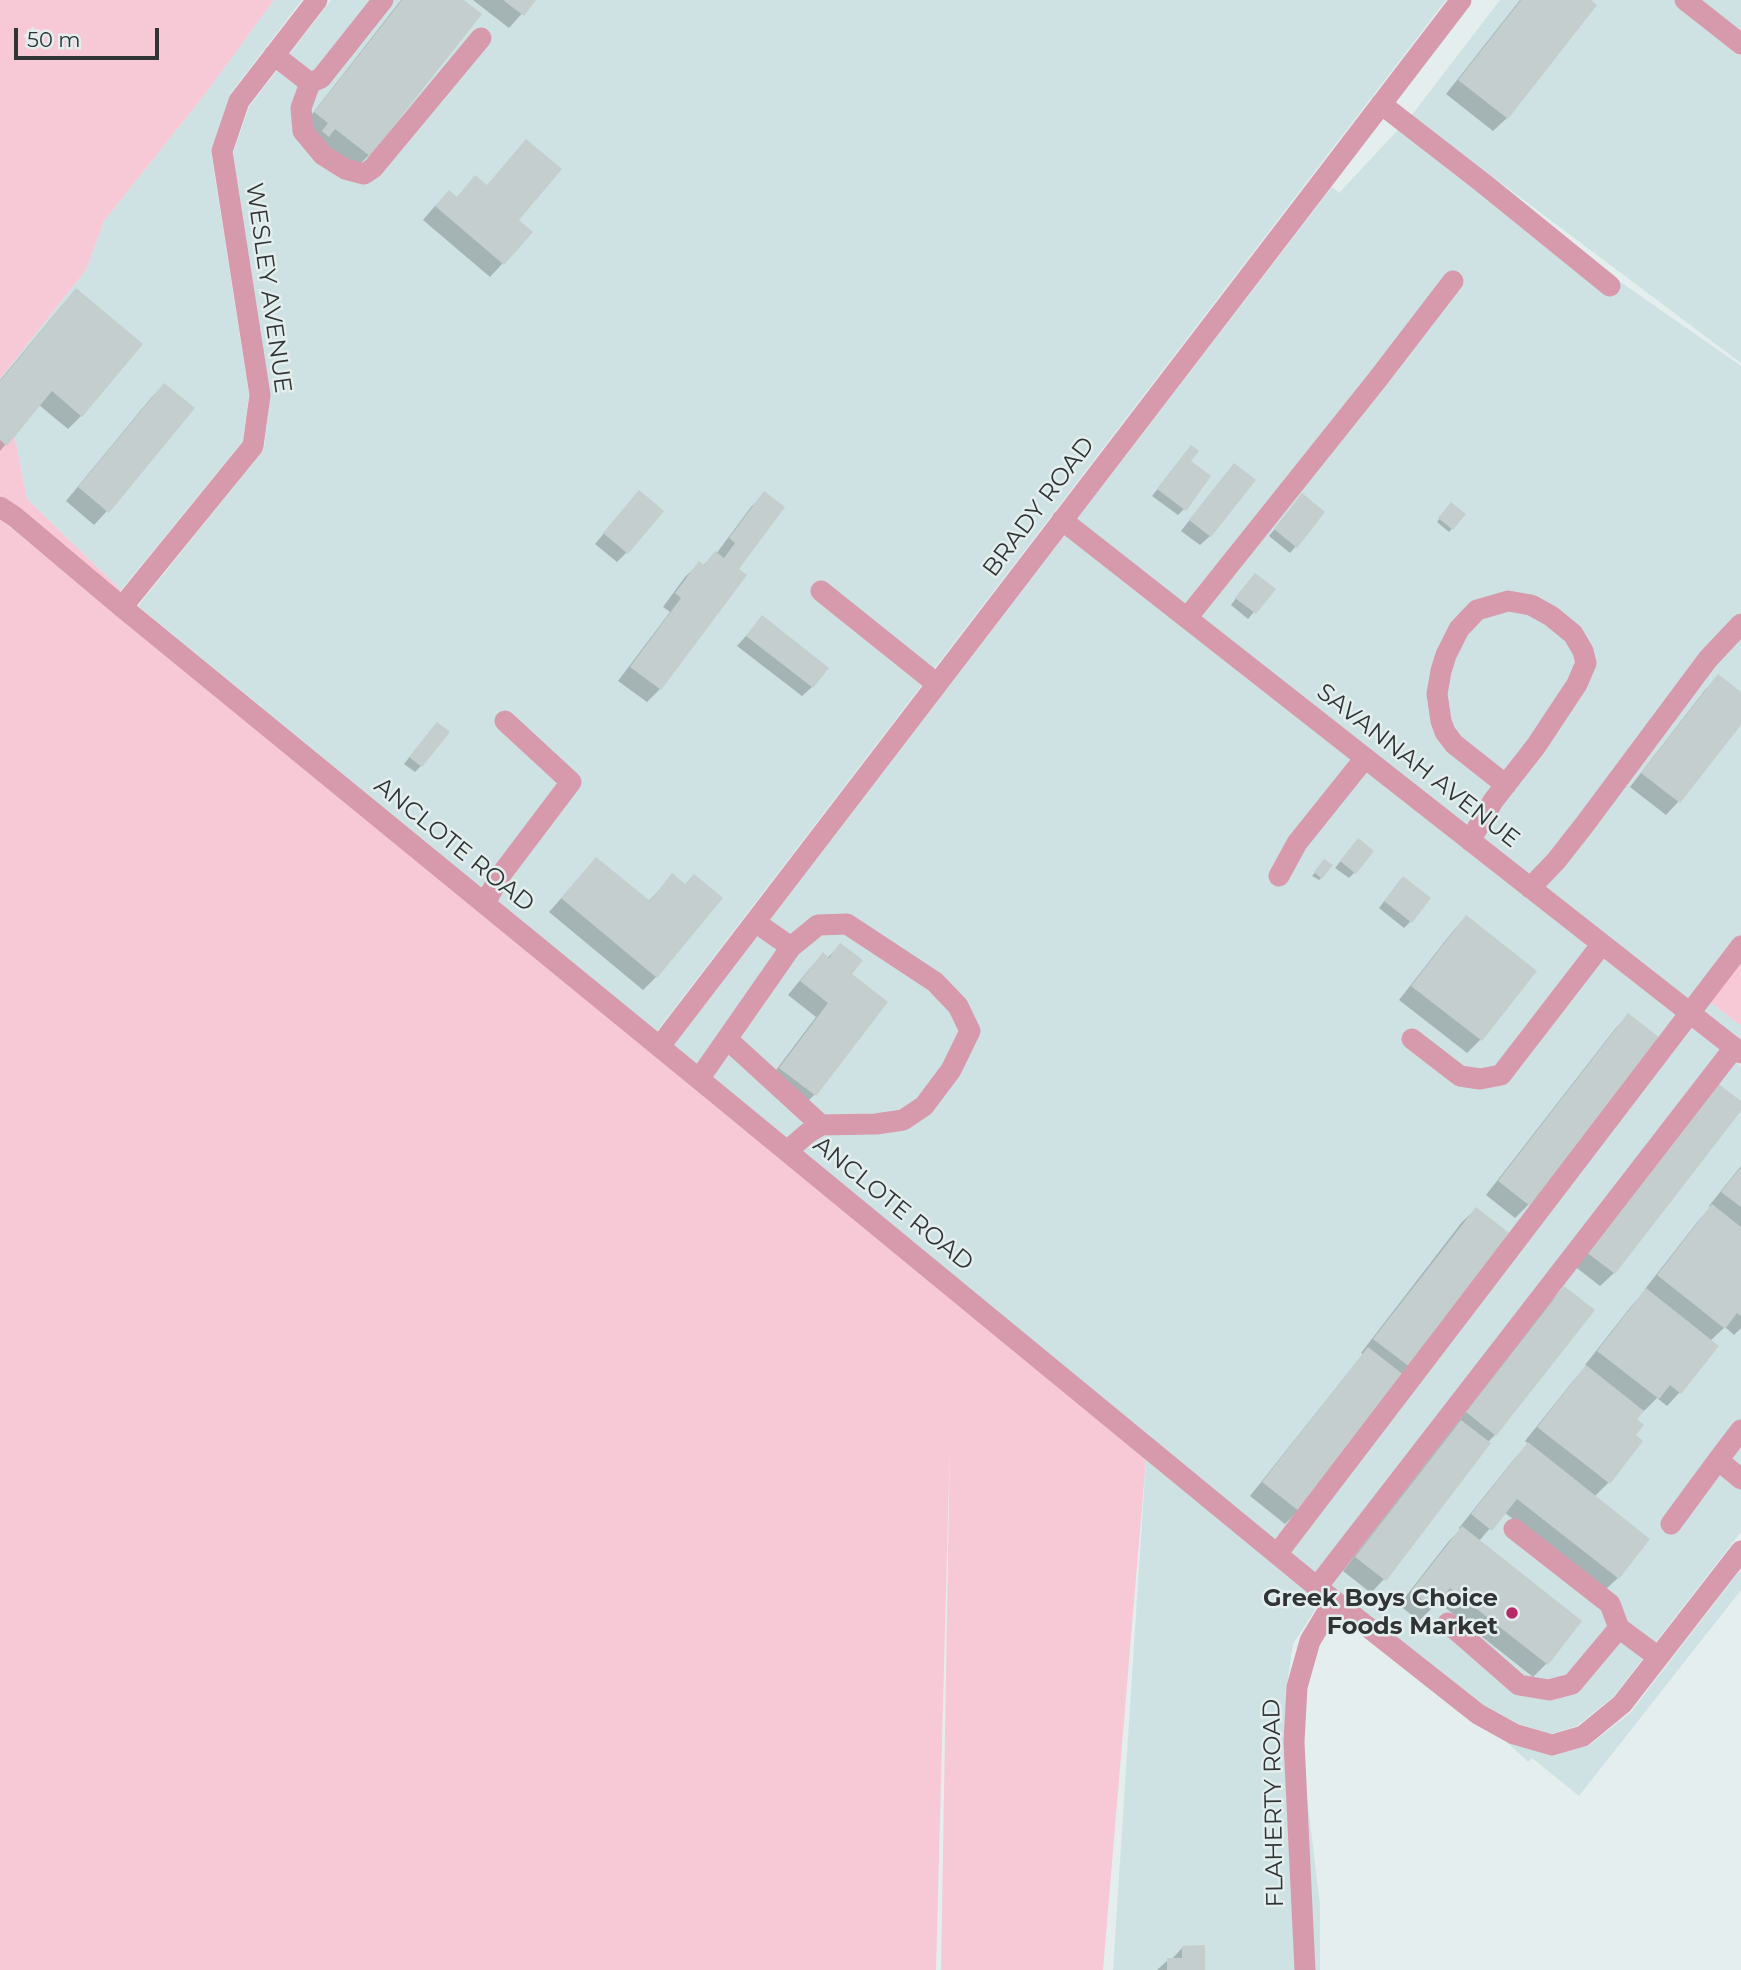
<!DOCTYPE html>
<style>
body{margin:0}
#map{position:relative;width:1741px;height:1970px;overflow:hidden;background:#e4eeee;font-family:Montserrat,sans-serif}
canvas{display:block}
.scale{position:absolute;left:14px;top:28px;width:145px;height:32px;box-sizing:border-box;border:4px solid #303434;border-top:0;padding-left:9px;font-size:21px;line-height:24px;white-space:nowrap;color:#303434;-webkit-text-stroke:5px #e4eeee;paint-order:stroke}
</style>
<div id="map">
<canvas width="1741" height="1970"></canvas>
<div class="scale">50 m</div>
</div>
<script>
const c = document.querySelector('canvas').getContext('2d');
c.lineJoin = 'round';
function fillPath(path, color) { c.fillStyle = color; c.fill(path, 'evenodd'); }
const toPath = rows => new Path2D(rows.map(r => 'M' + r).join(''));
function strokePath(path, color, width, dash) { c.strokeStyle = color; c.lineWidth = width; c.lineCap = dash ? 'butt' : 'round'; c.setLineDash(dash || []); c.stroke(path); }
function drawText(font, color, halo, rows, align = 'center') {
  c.font = font + ' Montserrat,sans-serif'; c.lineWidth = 5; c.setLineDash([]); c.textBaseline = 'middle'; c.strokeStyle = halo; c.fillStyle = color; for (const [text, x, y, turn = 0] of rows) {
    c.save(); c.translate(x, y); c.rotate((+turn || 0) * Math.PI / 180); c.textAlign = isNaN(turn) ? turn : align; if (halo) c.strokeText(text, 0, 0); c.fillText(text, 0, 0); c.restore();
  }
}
const built = toPath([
 [274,0,302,0,230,94,211,152,249,394,243,441,121,590,27,499,15,438,0,425,0,379,86,270,104,221,206,93],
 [331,0,1446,0,657,1031,138,606,264,449,270,395,233,153,249,107],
 [1500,0,1741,0,1741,363,1425,126,1543,228,1741,366,1741,962,1709,1000,1741,1026,1741,1040,1077,519,1332,187,1339,193,1411,116],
 [1065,535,1741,1066,1741,1532,1614,1696,1577,1726,1551,1734,1518,1724,1484,1705,1340,1593,674,1045],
 [1146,1459,1320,1602,1293,1644,1286,1693,1296,1706,1320,1905,1320,1970,1113,1970],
 [1741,1569,1741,1590,1579,1796,1532,1758,1528,1762,1506,1741,1550,1755,1556,1755,1591,1744,1630,1713]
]);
const green = toPath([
 [0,0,274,0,206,93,104,221,86,270,0,379],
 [0,425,15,438,27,499,121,590,120,592,21,509,0,495],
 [0,519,1146,1459,1103,1970,941,1970,950,1439,936,1970,0,1970],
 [1741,962,1741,1026,1709,1001]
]);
const shadow = toPath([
 [401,0,461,0,479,14,369,155,356,168,302,127],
 [473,0,534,0,509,28],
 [1520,0,1588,0,1507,118,1493,131,1446,94],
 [526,141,517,220,503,263,490,277,423,220,435,206,456,198,475,178,486,187],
 [63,304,81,416,68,429,39,405,0,451,0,380],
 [164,385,107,511,94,525,66,501,151,398],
 [1185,453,1189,461,1184,509,1178,515,1152,496],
 [1225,475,1210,536,1200,545,1181,531],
 [764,494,736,569,660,689,647,702,618,681,670,612,663,607,685,577,699,564,702,566,716,554,751,507],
 [630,502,627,552,617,562,595,544],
 [1297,502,1296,546,1290,553,1269,536],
 [1452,504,1464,514,1449,532,1437,522],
 [1249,581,1273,589,1248,619,1231,605],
 [762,618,812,687,802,696,737,646],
 [1718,677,1741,694,1741,722,1679,801,1666,815,1630,787,1705,690],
 [431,730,421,766,415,772,404,764],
 [1352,847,1355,872,1349,878,1335,868],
 [596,859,648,902,672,876,656,977,643,990,549,912],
 [1322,864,1321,878,1319,880,1312,876],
 [1397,885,1410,922,1404,928,1379,908],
 [1466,917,1534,971,1480,1040,1467,1053,1399,1000,1453,931],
 [841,945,850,974,886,1002,814,1095,801,1108,767,1082,816,1017,788,995,810,968,823,955,827,958],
 [1628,1015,1657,1038,1528,1205,1515,1218,1486,1195,1615,1029],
 [1741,1104,1741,1108,1614,1273,1600,1286,1573,1265],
 [1741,1166,1741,1328,1734,1335,1725,1327,1710,1341,1680,1392,1667,1406,1657,1398,1644,1411,1642,1410,1635,1419,1634,1436,1641,1441,1608,1483,1594,1497,1618,1578,1604,1591,1504,1512,1479,1541,1580,1621,1546,1664,1533,1677,1438,1602,1419,1621,1399,1605,1449,1541,1460,1530,1459,1528,1515,1458,1529,1444,1525,1441,1573,1381,1587,1366,1585,1365,1633,1304,1646,1291,1645,1289,1699,1220,1711,1207,1709,1206],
 [1476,1209,1511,1236,1298,1511,1285,1524,1250,1496,1363,1354,1361,1353,1462,1222],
 [1564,1288,1495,1435,1487,1443,1384,1579,1371,1593,1343,1571,1551,1301],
 [1183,1947,1203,1970,1157,1970,1168,1960,1171,1960]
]);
const building = toPath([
 [402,0,464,0,482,14,370,156,335,129,329,137,322,131,328,123,314,112],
 [503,0,536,0,524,16],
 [1521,0,1591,0,1597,5,1508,119,1458,80],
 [526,139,562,169,519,220,533,232,504,265,435,206,449,190,457,197,475,175,487,185],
 [76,288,143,344,82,417,52,391,7,446,0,440,0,381],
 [164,383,195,408,109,513,78,487],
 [1191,445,1199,451,1191,461,1211,476,1186,511,1157,489],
 [1234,463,1256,480,1211,537,1189,520],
 [639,490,664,511,628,554,603,533],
 [764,491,785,507,739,569,747,575,661,690,630,667,681,598,675,593,699,561,704,565,715,551,724,558,735,543,729,538],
 [1302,493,1325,512,1297,548,1274,529],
 [1451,502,1466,514,1453,530,1438,518],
 [1255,573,1276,589,1256,614,1235,598],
 [762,615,829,668,813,688,746,636],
 [1718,674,1741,692,1741,725,1680,803,1641,773],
 [437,722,450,732,422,767,409,757],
 [1358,838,1374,851,1356,874,1340,861],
 [596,857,650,901,672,873,685,884,694,874,723,898,657,978,561,898],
 [1324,859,1333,865,1322,879,1314,872],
 [1403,876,1431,898,1412,923,1384,901],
 [1466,915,1537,971,1482,1041,1411,986],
 [840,943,863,960,852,974,888,1002,816,1096,779,1068,828,1003,800,981,823,952,829,958],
 [1628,1013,1660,1038,1530,1206,1498,1181],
 [1716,1082,1741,1101,1741,1111,1615,1274,1585,1251],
 [1741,1167,1741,1207,1721,1192],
 [1712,1204,1741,1227,1741,1316,1737,1313,1725,1329,1657,1275],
 [1476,1207,1513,1236,1411,1368,1373,1339],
 [1564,1286,1595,1310,1496,1436,1466,1412],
 [1646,1288,1719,1346,1681,1394,1670,1385,1659,1399,1597,1351],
 [1368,1347,1405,1376,1300,1512,1262,1482],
 [1586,1365,1644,1411,1637,1419,1644,1425,1636,1435,1643,1441,1610,1484,1537,1427],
 [1461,1420,1491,1443,1386,1581,1355,1557],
 [1528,1442,1650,1539,1619,1579,1517,1499,1492,1531,1471,1514],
 [1462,1526,1582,1621,1548,1665,1450,1588,1434,1609,1411,1591],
 [1205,1945,1205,1970,1167,1970,1167,1958,1182,1958,1182,1946]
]);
const minor = toPath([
 [1685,0,1741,44],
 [274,55,310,83,321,78,383,0],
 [310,83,301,108,303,131,323,155,345,169,364,174,373,168,481,38],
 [1381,104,1483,183,1610,286],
 [0,507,15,517,122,607,699,1079,1317,1587,1478,1714,1514,1734,1552,1745,1583,1736,1622,1704,1741,1551],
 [1062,520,1741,1053],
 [821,591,937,684],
 [122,607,253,446,260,395,222,151,239,101,317,0],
 [1187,618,1377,380,1453,281],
 [1470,841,1493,801,1536,746,1577,684,1586,663,1583,651,1573,634,1551,616,1531,605,1508,601,1477,610,1459,629,1446,655,1441,671,1437,694,1441,721,1445,732,1454,744,1506,785],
 [1279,876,1297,843,1365,758],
 [1530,888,1556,861,1585,824,1708,659,1741,624],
 [485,903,500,876,571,782,505,721],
 [755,922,791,947],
 [727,1039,821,1125],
 [1412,1039,1460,1076,1480,1079,1501,1075,1602,944],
 [660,1046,1461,0],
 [699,1079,791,947,818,925,847,924,935,982,958,1006,970,1031,951,1070,924,1106,903,1120,876,1124,821,1125,808,1133,787,1151],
 [1741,1430,1718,1460,1741,1479],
 [1671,1524,1718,1460],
 [1514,1529,1610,1604,1619,1628,1658,1657],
 [1277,1554,1741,946],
 [1317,1587,1734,1048],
 [1448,1623,1519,1685,1549,1690,1572,1684,1619,1628],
 [1305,1970,1294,1742,1297,1687,1310,1641,1334,1601]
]);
const markers = [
 [1512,1613,7,"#b62b67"]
];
const streetNames = [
 ["WESLEY AVENUE",268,288,82],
 ["BRADY ROAD",1039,507,-53],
 ["SAVANNAH AVENUE",1418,766,38],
 ["ANCLOTE ROAD",454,845,39],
 ["ANCLOTE ROAD",893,1204,39],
 ["FLAHERTY ROAD",1274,1803,-91]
];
const poiNames = [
 ["Greek Boys Choice",1498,1599],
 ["Foods Market",1498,1627]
];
fillPath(built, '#cee2e3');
fillPath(green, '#f7c9d6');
fillPath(shadow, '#0003');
fillPath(building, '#c4cece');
strokePath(minor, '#d79aac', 21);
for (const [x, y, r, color] of markers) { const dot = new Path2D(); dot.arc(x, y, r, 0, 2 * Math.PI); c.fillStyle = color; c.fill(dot); strokePath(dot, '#e4eeee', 2.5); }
drawText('24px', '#303434', '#e4eeee', streetNames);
drawText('bold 24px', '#303434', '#e4eeee', poiNames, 'right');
</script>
